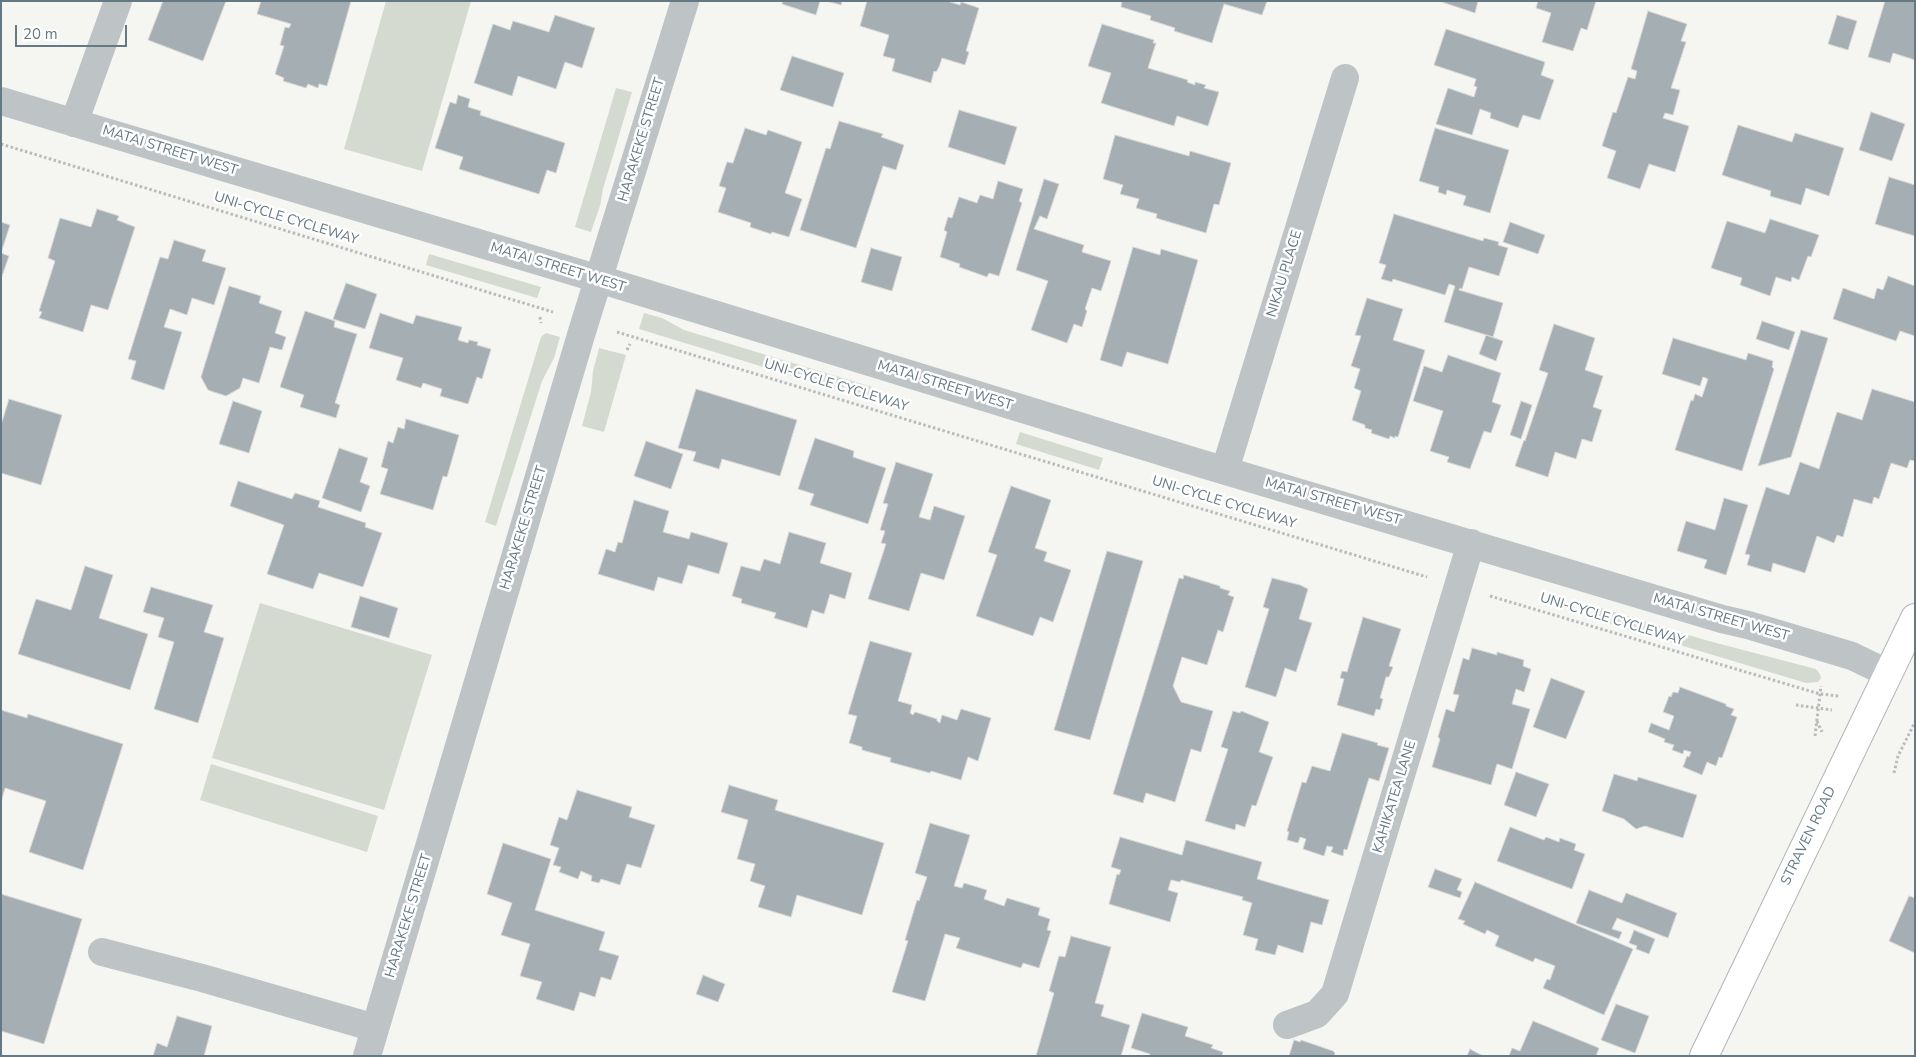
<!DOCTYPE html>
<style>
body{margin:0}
#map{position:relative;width:1916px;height:1057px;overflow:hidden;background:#f5f5f1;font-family:"Nunito Sans",sans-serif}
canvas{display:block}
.frame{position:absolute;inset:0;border:2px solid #647983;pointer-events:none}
.scale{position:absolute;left:15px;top:25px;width:112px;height:22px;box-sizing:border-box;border:2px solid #647983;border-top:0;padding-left:6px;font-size:15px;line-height:18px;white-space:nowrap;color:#647983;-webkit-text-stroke:4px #fff;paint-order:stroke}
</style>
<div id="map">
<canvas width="1916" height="1057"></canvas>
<div class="frame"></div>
<div class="scale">20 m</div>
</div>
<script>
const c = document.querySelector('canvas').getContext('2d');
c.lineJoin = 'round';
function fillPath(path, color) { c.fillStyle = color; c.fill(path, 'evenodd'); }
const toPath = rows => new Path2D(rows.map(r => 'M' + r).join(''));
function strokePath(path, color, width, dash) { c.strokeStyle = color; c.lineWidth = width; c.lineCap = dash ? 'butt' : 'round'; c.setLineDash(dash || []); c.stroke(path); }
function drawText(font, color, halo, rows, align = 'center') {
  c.font = font + ' "Nunito Sans",sans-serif'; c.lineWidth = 5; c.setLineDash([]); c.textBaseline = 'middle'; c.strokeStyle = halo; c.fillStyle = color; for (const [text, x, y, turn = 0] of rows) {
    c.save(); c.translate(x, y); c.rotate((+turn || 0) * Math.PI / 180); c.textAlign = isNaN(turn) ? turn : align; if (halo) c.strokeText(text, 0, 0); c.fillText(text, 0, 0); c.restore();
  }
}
const green = toPath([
 [386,1,471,1,422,171,344,149],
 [616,88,632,92,603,189,600,206,591,232,575,227],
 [429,254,541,287,537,298,426,265],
 [644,313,662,318,684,330,872,387,868,399,639,329],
 [546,333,560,337,554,358,542,381,496,526,485,522,541,337],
 [599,348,626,355,604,432,582,426,591,392,593,371],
 [1020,432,1103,458,1099,470,1016,444],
 [260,603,432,655,384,810,212,758],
 [1601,608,1705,640,1816,669,1820,674,1821,678,1818,682,1806,683,1597,620],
 [211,764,378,816,367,852,200,800]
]);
const building = toPath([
 [163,1,226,1,203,61,148,40,163,1],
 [261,1,351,1,327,86,319,84,318,88,308,84,306,88,283,81,284,78,275,74,284,46,280,45,285,27,289,28,291,24,257,14,261,1],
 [783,1,820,1,816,15,782,4,783,1],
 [826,1,842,1,841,5,826,1],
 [867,1,947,1,960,5,961,2,979,8,966,51,969,52,965,65,942,58,939,67,936,72,934,71,931,83,892,71,895,59,883,56,889,35,860,26,867,1],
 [1122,1,1267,1,1262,15,1224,4,1212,43,1174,31,1175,28,1150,20,1151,16,1121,7,1122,1],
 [1439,1,1478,1,1475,13,1439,1],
 [1538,1,1596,1,1587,30,1581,28,1573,51,1542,42,1551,13,1536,8,1538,1],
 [1885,1,1915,1,1915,60,1893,53,1890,63,1868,57,1885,1],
 [1648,11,1687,24,1681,41,1686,42,1671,88,1680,90,1673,115,1665,113,1663,118,1689,126,1675,172,1649,164,1640,189,1607,178,1616,151,1602,146,1613,112,1616,113,1628,77,1635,79,1637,71,1631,69,1648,11],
 [555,15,595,28,582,68,565,62,556,89,518,76,512,96,474,83,493,24,510,30,513,21,549,32,555,15],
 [1837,15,1857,21,1848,50,1828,44,1837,15],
 [1102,24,1154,40,1153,43,1156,43,1148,68,1188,80,1187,82,1195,85,1195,82,1206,85,1204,88,1219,92,1208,126,1177,116,1174,126,1101,103,1111,73,1088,66,1102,24],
 [1446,29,1545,62,1541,75,1554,80,1540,120,1523,115,1518,128,1490,118,1491,113,1480,109,1472,135,1436,124,1448,88,1474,97,1477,87,1474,86,1476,79,1434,65,1446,29],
 [792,56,844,73,833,107,780,90,792,56],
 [458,95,470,99,468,107,481,111,480,115,565,143,556,173,547,170,539,194,459,169,463,157,435,148,450,102,456,104,458,95],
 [959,110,1017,127,1005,165,948,147,959,110],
 [1871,112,1905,124,1892,161,1859,150,1871,112],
 [839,121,883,134,881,137,904,145,896,170,883,166,856,248,800,230,826,148,830,149,839,121],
 [1738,125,1792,142,1795,133,1844,148,1829,196,1806,188,1801,205,1770,196,1771,191,1722,175,1738,125],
 [745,128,766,135,768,130,802,142,785,193,802,199,789,237,772,232,771,234,750,227,751,223,718,212,726,188,719,186,727,162,733,163,745,128],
 [1435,128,1509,150,1490,213,1463,205,1466,196,1447,190,1446,195,1438,192,1439,187,1419,181,1435,128],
 [1115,135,1189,156,1190,151,1231,163,1219,205,1214,204,1206,233,1156,218,1157,214,1136,208,1139,199,1120,194,1123,185,1103,179,1115,135],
 [1889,177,1915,185,1915,236,1875,224,1889,177],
 [1044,179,1059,184,1047,219,1040,216,1034,229,1084,245,1082,252,1111,261,1101,291,1092,288,1085,309,1087,311,1082,327,1074,324,1067,343,1031,330,1048,281,1016,270,1044,179],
 [998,181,1023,189,1019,201,1022,203,999,276,989,273,987,277,959,267,960,264,940,257,947,232,944,230,948,217,952,218,959,197,977,203,980,195,993,199,998,181],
 [97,209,119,216,117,220,135,227,108,310,91,305,83,332,39,318,42,312,39,311,55,261,48,258,60,218,91,227,97,209],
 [1394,214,1483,241,1484,238,1499,242,1498,245,1508,248,1499,276,1469,267,1462,289,1460,288,1459,290,1503,303,1493,337,1444,322,1455,286,1449,284,1445,295,1393,279,1392,282,1381,279,1386,265,1379,263,1394,214],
 [1770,219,1819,235,1811,257,1808,256,1799,280,1792,277,1791,282,1776,277,1770,296,1740,285,1742,278,1711,268,1727,221,1765,233,1770,219],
 [1,222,10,225,1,253,1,222],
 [1510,222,1545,235,1538,254,1503,242,1510,222],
 [174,240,206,250,202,261,226,268,214,305,192,298,187,315,170,309,164,327,182,332,164,390,131,379,136,361,128,359,160,257,168,259,174,240],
 [1133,247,1160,255,1161,249,1198,260,1168,364,1127,352,1122,367,1100,360,1133,247],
 [871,248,902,257,892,291,861,282,871,248],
 [1,253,9,256,1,279,1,253],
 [1888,276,1915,286,1915,336,1900,331,1896,341,1833,319,1843,288,1874,299,1877,288,1883,290,1888,276],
 [346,283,377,294,365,329,333,319,346,283],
 [229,286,261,296,259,303,282,311,275,333,286,337,282,350,270,347,259,383,243,378,240,388,226,396,208,390,201,377,229,286],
 [1367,298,1403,309,1393,340,1425,350,1398,437,1395,436,1395,438,1390,436,1389,439,1371,433,1372,430,1365,428,1365,425,1352,420,1361,391,1354,388,1360,369,1351,366,1361,336,1355,335,1367,298],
 [305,311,335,321,334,327,357,334,335,403,340,405,336,418,300,407,304,395,280,387,305,311],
 [380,313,413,324,416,315,462,327,458,340,468,343,469,340,478,342,477,345,491,349,482,379,477,377,468,404,440,396,442,389,423,383,421,388,396,380,403,358,369,348,380,313],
 [1762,321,1795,332,1789,350,1756,339,1762,321],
 [1554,324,1595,338,1585,370,1603,376,1593,407,1602,410,1592,442,1582,439,1576,459,1555,452,1548,477,1515,466,1524,440,1525,441,1548,373,1539,370,1554,324],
 [1801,330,1828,338,1791,457,1758,466,1801,330],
 [1486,335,1503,341,1496,361,1479,354,1486,335],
 [1673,338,1746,360,1748,353,1773,361,1772,367,1774,369,1742,471,1675,450,1691,400,1693,401,1695,394,1702,397,1708,379,1703,377,1700,386,1662,374,1673,338],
 [1448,355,1501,373,1492,402,1501,405,1491,433,1484,431,1470,469,1447,462,1449,457,1430,451,1443,411,1413,401,1424,366,1442,372,1448,355],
 [696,389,797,420,780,476,722,459,719,469,693,461,696,452,678,448,696,389],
 [1872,389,1915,402,1915,461,1910,460,1907,468,1891,463,1879,499,1874,497,1872,504,1854,499,1843,537,1837,535,1834,543,1817,536,1805,573,1773,563,1771,572,1747,565,1750,555,1745,554,1766,487,1789,495,1800,462,1819,469,1837,412,1862,420,1872,389],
 [9,399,62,415,41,485,1,473,1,425,9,399],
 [233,401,262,411,249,453,219,444,233,401],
 [1521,401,1532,405,1521,439,1510,435,1521,401],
 [406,419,459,435,447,477,443,476,433,510,380,494,388,469,381,467,388,441,393,443,398,427,404,429,406,419],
 [815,438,854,451,853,457,886,468,868,524,810,505,814,494,798,489,815,438],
 [646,441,683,454,671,489,634,476,646,441],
 [339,448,368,458,360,482,370,486,361,512,322,498,339,448],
 [896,462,933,474,919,517,930,520,934,506,965,516,944,580,921,573,909,611,868,599,886,544,881,543,885,531,880,530,888,504,883,503,896,462],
 [238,481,292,499,295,493,320,501,318,507,366,523,365,527,382,533,363,587,319,573,313,589,267,574,284,525,230,506,238,481],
 [1011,486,1051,500,1035,548,1047,552,1044,561,1071,570,1053,622,1040,617,1033,636,976,616,997,555,988,552,1011,486],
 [1724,498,1748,505,1726,575,1704,568,1707,560,1677,551,1686,521,1715,530,1724,498],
 [634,500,669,511,663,532,689,539,691,532,728,543,719,574,688,565,682,584,658,577,654,591,598,574,606,549,615,552,618,542,622,543,634,500],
 [789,532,826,543,820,563,852,573,845,599,830,594,824,614,812,610,807,628,774,618,776,613,741,603,742,599,732,596,741,566,760,571,764,559,780,564,789,532],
 [1107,551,1143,561,1090,740,1054,730,1107,551],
 [85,566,113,575,99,618,148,634,130,690,18,654,36,599,71,610,85,566],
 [1184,575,1220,586,1220,588,1230,591,1228,595,1234,597,1223,632,1218,630,1207,665,1182,657,1173,686,1181,702,1213,711,1201,752,1191,749,1175,802,1146,793,1143,803,1113,794,1179,578,1183,579,1184,575],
 [1272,578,1300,585,1308,589,1299,619,1312,623,1296,672,1285,668,1276,697,1245,687,1269,609,1263,607,1272,578],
 [151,587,213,605,204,632,224,638,198,723,154,709,174,642,158,637,164,618,143,612,151,587],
 [360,596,398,608,389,638,351,627,360,596],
 [1363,617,1401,629,1389,666,1393,667,1389,677,1386,677,1380,698,1383,699,1380,710,1376,709,1374,716,1337,705,1344,679,1340,678,1342,671,1347,672,1363,617],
 [870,641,912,653,898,701,912,705,910,713,913,715,915,712,937,719,937,721,940,723,942,715,957,720,961,709,991,718,978,761,968,757,961,780,931,771,930,773,890,762,891,758,862,750,862,747,849,743,857,716,848,714,870,641],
 [1472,648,1497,655,1497,652,1524,660,1523,666,1531,669,1524,692,1516,689,1512,704,1530,709,1512,769,1497,764,1491,785,1432,767,1440,739,1438,737,1446,709,1454,712,1459,695,1453,694,1463,658,1469,660,1472,648],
 [1551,678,1585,691,1566,739,1533,727,1551,678],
 [1680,687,1726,704,1726,706,1734,709,1731,715,1737,717,1722,758,1719,757,1716,766,1707,762,1702,775,1683,767,1687,756,1689,757,1691,752,1684,750,1683,754,1672,750,1674,745,1664,742,1665,739,1648,732,1651,723,1669,730,1674,716,1663,712,1669,696,1671,697,1673,692,1678,693,1680,687],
 [1,710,27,718,28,714,123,744,83,870,29,852,46,801,5,788,1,802,1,710],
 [1233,711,1240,713,1241,711,1269,722,1259,752,1273,757,1256,806,1252,805,1245,827,1236,824,1235,830,1205,821,1228,749,1221,747,1233,711],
 [1342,733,1378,743,1377,745,1389,748,1379,781,1369,778,1347,850,1344,849,1343,856,1331,852,1333,847,1327,846,1324,856,1303,849,1306,839,1300,837,1298,843,1287,840,1289,832,1287,831,1302,782,1306,783,1312,766,1330,771,1342,733],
 [1516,772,1549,784,1536,817,1504,805,1516,772],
 [1614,774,1637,781,1638,777,1697,795,1683,838,1645,826,1636,829,1624,819,1602,811,1614,774],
 [729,785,778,800,775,810,884,843,862,915,797,895,791,917,758,907,765,886,750,881,755,864,737,859,748,820,721,812,729,785],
 [577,790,632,807,629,817,655,825,641,868,627,864,620,885,601,879,599,883,591,881,592,876,581,871,578,879,559,872,561,867,553,865,559,848,550,845,559,817,567,820,577,790],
 [930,823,970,835,954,886,962,888,964,883,987,890,984,899,1004,906,1007,898,1040,908,1038,915,1050,919,1047,930,1051,931,1039,968,1023,963,1021,968,956,948,960,938,945,934,925,1001,892,992,908,941,905,940,917,900,919,901,927,877,915,873,930,823],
 [1510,827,1544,840,1546,837,1559,842,1560,838,1576,844,1574,850,1585,854,1572,889,1497,861,1510,827],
 [1120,837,1182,855,1186,840,1262,862,1257,879,1329,900,1322,925,1311,922,1303,953,1278,945,1275,955,1255,950,1258,939,1243,935,1252,903,1242,900,1243,897,1181,880,1180,882,1171,880,1168,890,1178,893,1170,922,1109,904,1117,874,1119,875,1121,870,1111,867,1120,837],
 [503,843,551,859,535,910,605,932,599,950,619,956,611,980,601,977,595,997,580,992,574,1011,536,999,542,982,520,976,530,944,501,935,512,903,487,894,503,843],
 [1435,869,1462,879,1457,890,1462,892,1460,898,1428,887,1435,869],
 [1475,882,1633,949,1604,1015,1543,988,1547,979,1550,980,1555,966,1535,958,1533,962,1495,946,1499,936,1487,930,1485,934,1463,924,1465,921,1458,919,1475,882],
 [1589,890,1622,903,1626,893,1677,913,1668,938,1617,918,1612,929,1622,932,1619,939,1576,923,1589,890],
 [1,894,82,919,44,1044,1,1031,1,894],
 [1909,896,1915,898,1915,953,1889,941,1909,896],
 [1634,930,1655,939,1649,954,1636,949,1637,946,1629,943,1634,930],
 [1071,936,1111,947,1095,1003,1104,1005,1101,1016,1130,1025,1121,1056,1036,1056,1054,993,1049,991,1059,956,1065,957,1071,936],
 [703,975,725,984,718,1002,696,994,703,975],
 [1616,1004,1649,1016,1635,1053,1601,1040,1616,1004],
 [1142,1013,1188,1027,1185,1036,1213,1045,1211,1048,1223,1052,1222,1056,1149,1056,1150,1054,1131,1048,1142,1013],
 [177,1016,212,1026,204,1056,153,1056,157,1043,167,1047,177,1016],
 [1533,1021,1599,1048,1596,1056,1509,1056,1512,1048,1520,1051,1533,1021],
 [1294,1040,1300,1042,1301,1040,1333,1051,1335,1053,1334,1056,1289,1056,1294,1040],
 [1470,1049,1483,1056,1467,1056,1470,1049]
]);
const path = toPath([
 [1,144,553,312],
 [540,317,541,323],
 [617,332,1427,577],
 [627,350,630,344],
 [1490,596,1820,694,1839,696],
 [1796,705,1832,710],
 [1817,721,1822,732],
 [1815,736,1821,686],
 [1894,773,1898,756,1915,722]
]);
const minor = toPath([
 [1,101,599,279,1196,462,1722,619,1748,625,1852,656,1887,673],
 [74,123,118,1],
 [1225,470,1345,78],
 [102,952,202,978,375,1028],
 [1287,1025,1317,1014,1335,994,1471,543],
 [367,1056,581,335,685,1]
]);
const major = toPath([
 [1704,1056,1915,618]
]);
const streetNames = [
 ["HARAKEKE STREET",642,140,-73],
 ["MATAI STREET WEST",170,151,17],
 ["UNI-CYCLE CYCLEWAY",286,219,17],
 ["MATAI STREET WEST",558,268,17],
 ["NIKAU PLACE",1285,274,-73],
 ["UNI-CYCLE CYCLEWAY",836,386,17],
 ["MATAI STREET WEST",945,386,17],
 ["MATAI STREET WEST",1333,502,16],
 ["UNI-CYCLE CYCLEWAY",1224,503,17],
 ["HARAKEKE STREET",524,528,-73],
 ["MATAI STREET WEST",1721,618,16],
 ["UNI-CYCLE CYCLEWAY",1612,620,17],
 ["KAHIKATEA LANE",1395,797,-73],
 ["STRAVEN ROAD",1809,836,-64],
 ["HARAKEKE STREET",409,916,-73]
];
fillPath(green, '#d5dad1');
fillPath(building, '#a5afb3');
strokePath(building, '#d7d6d4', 1);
strokePath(major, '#afb5b8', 30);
strokePath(path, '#b8bbbd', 3, [2.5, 2.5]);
strokePath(minor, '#bec3c6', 28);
strokePath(major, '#fff', 28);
drawText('14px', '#647983', '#fff', streetNames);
</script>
